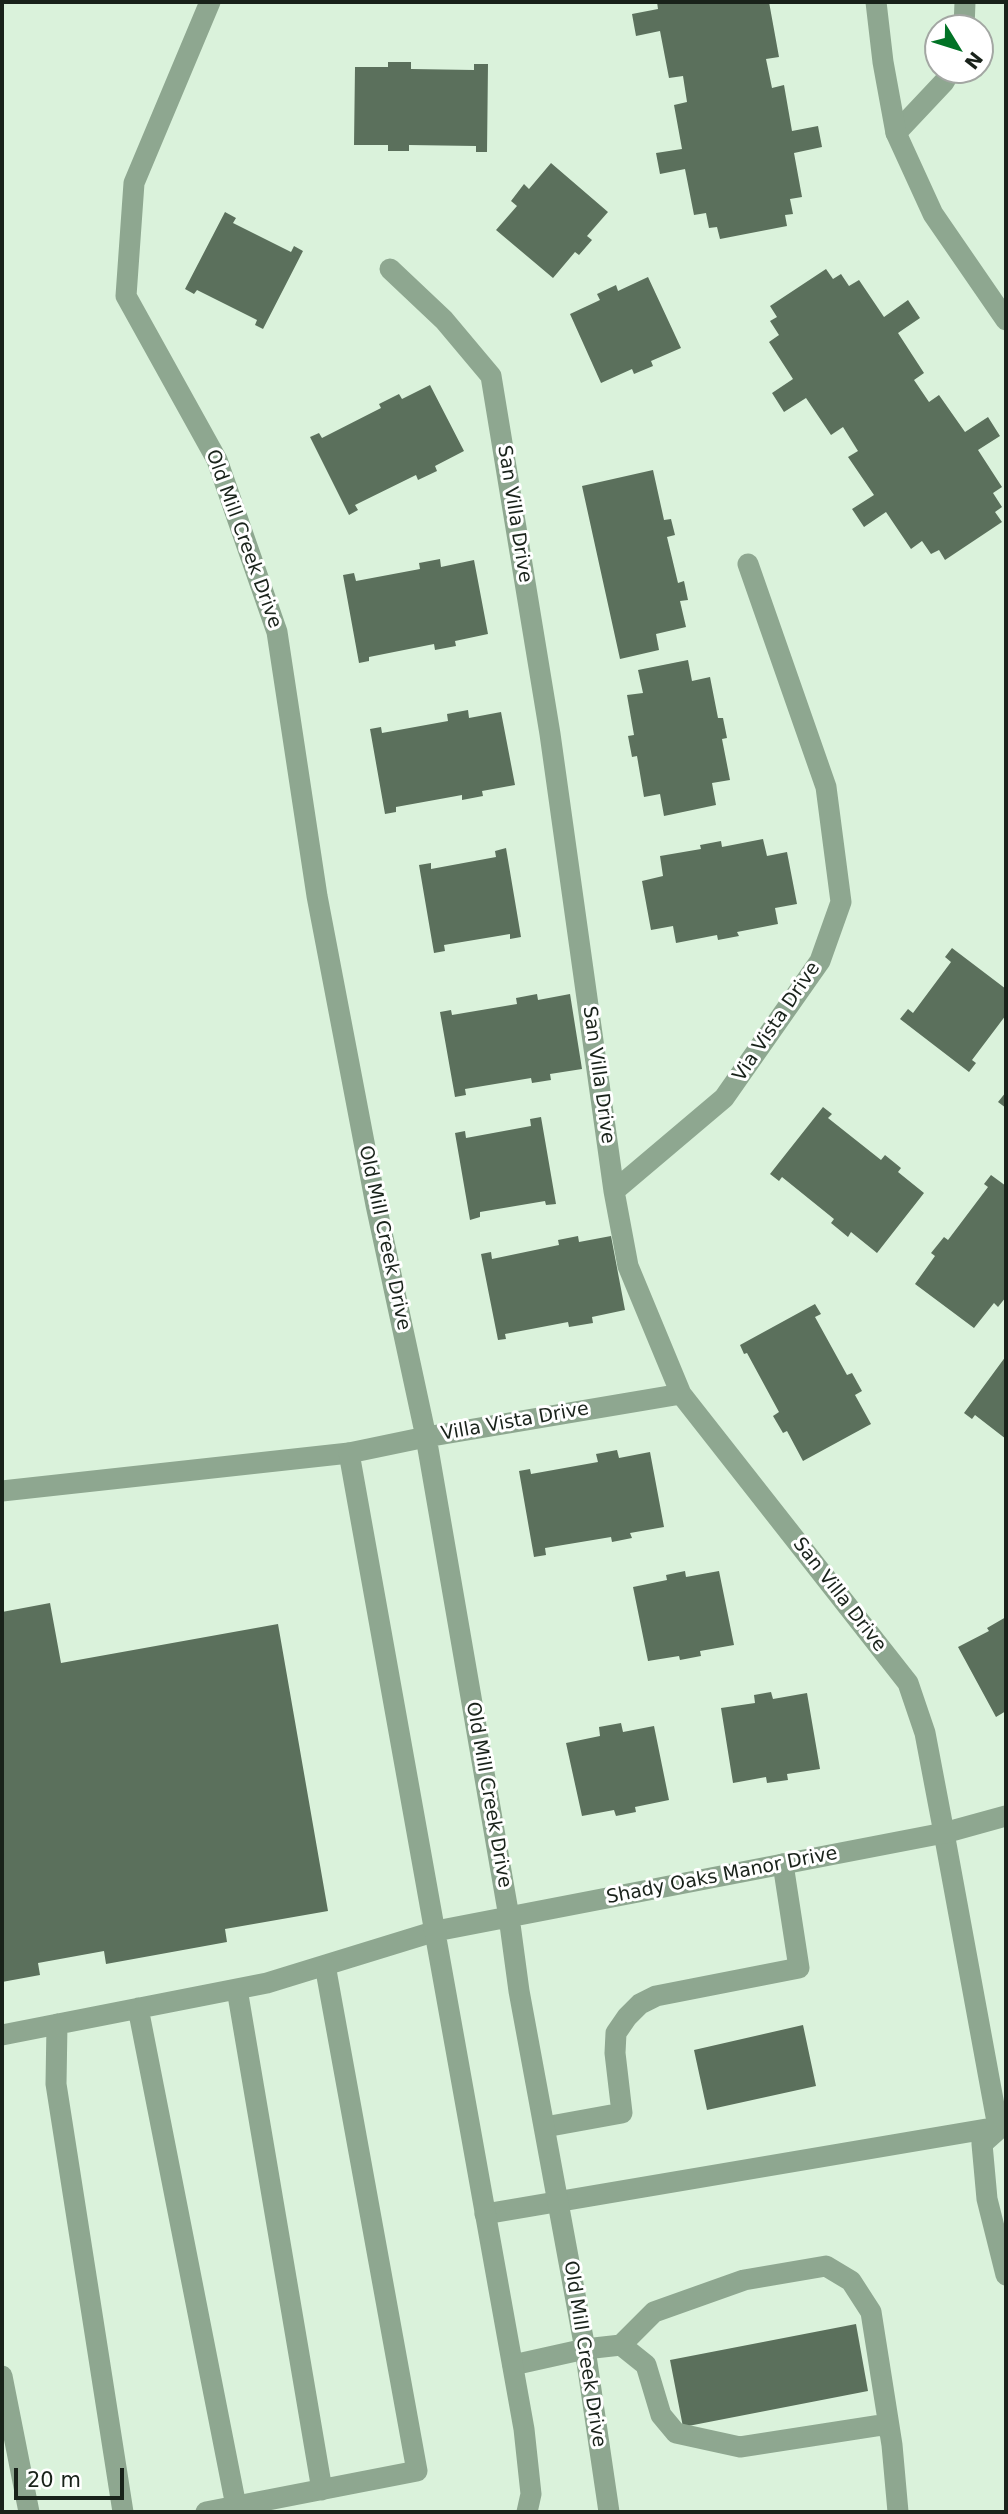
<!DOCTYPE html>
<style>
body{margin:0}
#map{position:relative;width:1008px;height:2514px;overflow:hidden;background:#daf2db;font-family:"DejaVu Sans",sans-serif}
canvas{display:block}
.frame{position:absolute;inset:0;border:4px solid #19221a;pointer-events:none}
.north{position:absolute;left:924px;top:14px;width:70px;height:70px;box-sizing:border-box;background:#fff;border:2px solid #a3a7a3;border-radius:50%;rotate:128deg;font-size:19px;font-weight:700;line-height:28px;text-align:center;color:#19221a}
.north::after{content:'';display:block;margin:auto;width:24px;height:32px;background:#027326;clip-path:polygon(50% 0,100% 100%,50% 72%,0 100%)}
.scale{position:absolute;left:14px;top:2468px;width:110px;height:32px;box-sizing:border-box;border:4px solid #19221a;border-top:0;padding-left:9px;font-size:21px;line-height:24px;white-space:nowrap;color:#19221a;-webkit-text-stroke:5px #fff;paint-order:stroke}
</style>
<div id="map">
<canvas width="1008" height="2514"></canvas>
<div class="frame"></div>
<div class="north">N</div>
<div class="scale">20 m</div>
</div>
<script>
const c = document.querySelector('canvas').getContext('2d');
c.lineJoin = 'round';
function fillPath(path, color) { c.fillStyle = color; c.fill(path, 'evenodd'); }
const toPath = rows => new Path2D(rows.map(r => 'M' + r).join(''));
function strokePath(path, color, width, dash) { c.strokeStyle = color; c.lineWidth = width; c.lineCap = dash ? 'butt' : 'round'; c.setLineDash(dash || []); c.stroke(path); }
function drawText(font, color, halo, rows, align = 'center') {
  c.font = font + ' "DejaVu Sans",sans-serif'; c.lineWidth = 6; c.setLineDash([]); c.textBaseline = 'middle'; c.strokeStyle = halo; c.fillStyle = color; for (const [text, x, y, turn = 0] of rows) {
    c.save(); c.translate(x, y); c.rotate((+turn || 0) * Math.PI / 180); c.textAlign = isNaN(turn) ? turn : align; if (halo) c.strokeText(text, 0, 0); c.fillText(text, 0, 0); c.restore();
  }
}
const building = toPath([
 [657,2,769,2,779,57,766,59,772,88,784,85,792,131,818,126,822,147,794,153,802,197,790,199,793,214,785,215,787,226,720,239,717,227,709,228,706,213,694,215,685,169,660,174,656,153,682,149,674,105,687,102,683,76,669,78,660,31,636,36,632,14,658,9],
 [388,62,411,62,411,69,474,70,474,64,488,64,487,152,476,152,476,146,409,145,409,151,388,151,388,145,354,145,355,67,388,67],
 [551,163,608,212,587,236,592,240,579,255,575,252,553,278,496,230,517,206,511,201,524,184,529,189],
 [225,212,236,218,233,223,291,252,294,246,303,251,263,329,255,325,257,320,197,290,194,294,185,289],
 [826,269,833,279,841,274,849,286,859,280,884,317,908,300,920,318,898,333,924,373,914,380,929,402,939,395,965,432,988,417,1000,436,978,450,1002,487,993,493,1002,507,995,512,1002,522,945,560,939,550,931,554,922,541,911,549,886,512,864,527,852,509,874,495,848,457,858,451,843,427,831,435,806,398,784,412,772,393,793,379,769,342,779,335,770,321,777,317,770,306],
 [648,277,681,348,651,361,653,366,634,374,632,369,601,383,570,314,600,300,597,294,616,285,618,291],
 [430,385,464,451,435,466,437,471,418,480,416,475,355,505,358,510,349,515,310,437,319,433,322,438,381,408,379,404,399,394,402,399],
 [653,470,664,520,671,519,675,535,667,537,678,583,684,581,688,600,680,601,686,627,656,634,659,650,620,659,582,486],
 [440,559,441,567,474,560,488,634,455,641,456,646,435,650,434,644,369,657,369,661,359,663,343,575,354,573,356,581,420,569,419,563],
 [688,660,692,681,710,677,718,718,723,718,727,738,722,739,730,780,712,783,716,805,664,816,660,794,644,797,637,756,632,757,628,736,634,735,627,695,643,693,638,670],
 [468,710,469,718,501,712,515,785,482,791,483,796,462,800,462,795,396,807,396,812,385,814,370,729,381,727,382,733,448,721,447,714],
 [763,839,767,856,787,852,797,904,775,908,778,924,737,932,739,936,718,940,717,935,676,943,673,926,651,930,642,881,663,876,660,856,701,849,700,845,721,841,722,847],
 [506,848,521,937,510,939,510,934,444,945,445,951,434,953,419,865,431,863,431,869,496,857,495,851],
 [952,948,1006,989,1006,1015,972,1060,976,1063,969,1072,900,1019,908,1009,913,1013,951,962,945,957],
 [537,994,538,1000,570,994,582,1069,550,1074,551,1080,532,1083,531,1078,465,1089,466,1095,455,1097,440,1012,451,1010,452,1015,517,1004,516,998],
 [1006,1092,1006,1108,998,1102],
 [823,1107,832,1114,828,1118,881,1160,885,1155,901,1168,898,1172,924,1193,877,1253,851,1232,848,1237,831,1223,834,1219,782,1177,779,1181,770,1174],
 [541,1117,556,1204,546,1205,545,1201,480,1212,480,1217,470,1220,455,1133,465,1131,466,1138,531,1126,530,1119],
 [991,1175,1006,1186,1006,1297,998,1307,994,1303,974,1328,915,1284,935,1256,931,1253,944,1237,948,1240,988,1187,984,1184],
 [578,1236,579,1242,611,1236,625,1310,592,1317,593,1323,569,1327,568,1322,505,1334,506,1339,498,1340,481,1254,491,1252,492,1259,559,1245,558,1240],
 [815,1304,821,1314,815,1317,847,1375,852,1373,862,1391,855,1395,871,1424,803,1461,787,1431,783,1433,773,1416,779,1412,747,1353,744,1354,740,1345],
 [1006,1356,1006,1439,975,1415,972,1419,964,1413],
 [617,1450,619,1458,650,1452,664,1527,630,1533,632,1538,612,1542,611,1537,545,1548,546,1555,534,1557,519,1471,530,1469,531,1474,598,1462,596,1454],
 [685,1571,686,1577,719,1571,734,1645,700,1651,701,1656,680,1660,679,1656,648,1661,633,1587,667,1580,666,1575],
 [50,1603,61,1663,278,1624,328,1911,225,1929,227,1942,106,1964,104,1951,38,1963,40,1975,2,1982,2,1612],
 [1006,1617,1006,1711,996,1717,958,1647,989,1631,987,1628],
 [771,1692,773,1699,807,1693,820,1769,787,1774,788,1780,767,1783,766,1777,733,1783,721,1708,755,1703,754,1695],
 [621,1723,623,1732,654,1726,669,1800,635,1807,636,1812,616,1816,614,1810,582,1816,566,1743,600,1736,599,1727],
 [803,2025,816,2086,707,2110,694,2050],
 [856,2324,868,2391,683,2427,670,2360]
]);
const lane = toPath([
 [964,28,965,2],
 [896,133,944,82,951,70],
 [2,1491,349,1453],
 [237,1989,322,2490],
 [138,2008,236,2506],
 [57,2024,56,2084,123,2512],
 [2,2035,267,1983,436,1931],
 [545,2127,622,2113,615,2053,616,2033,627,2017,640,2004,656,1996,799,1968,783,1864],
 [1001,2127,982,2144,987,2199,1006,2275],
 [485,2214,998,2127,944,1833],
 [621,2345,646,2365,661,2415,676,2433,740,2447,888,2424],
 [513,2365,585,2349,621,2345,654,2312,744,2280,826,2266,851,2281,871,2312,892,2445,898,2512],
 [2,2376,29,2512],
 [206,2512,417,2471,325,1965]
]);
const street = toPath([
 [210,2,134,183,126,296,217,460,277,632,317,896,376,1205,426,1437,509,1917,519,1991,585,2349,609,2512],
 [876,2,883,62,896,133,933,214,1006,320],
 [390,269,444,320,491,376,550,734,614,1191,628,1266,681,1394,908,1683,925,1733,944,1833],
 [614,1191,724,1098,820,961,841,902,826,787,748,564],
 [436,1931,944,1833,1006,1816],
 [527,2512,531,2494,524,2429,349,1453,426,1437,681,1394]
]);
const streetNames = [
 ["San Villa Drive",514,514,81],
 ["Old Mill Creek Drive",243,539,70],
 ["Via Vista Drive",777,1022,-56],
 ["San Villa Drive",598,1075,82],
 ["Old Mill Creek Drive",384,1238,78],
 ["Villa Vista Drive",515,1422,-10],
 ["San Villa Drive",839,1595,52],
 ["Old Mill Creek Drive",488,1795,80],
 ["Shady Oaks Manor Drive",722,1876,-11],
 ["Old Mill Creek Drive",584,2354,81]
];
fillPath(building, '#5b705c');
strokePath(lane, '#8ea790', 21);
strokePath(street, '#8ea790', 21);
drawText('19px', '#19221a', '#fff', streetNames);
</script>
